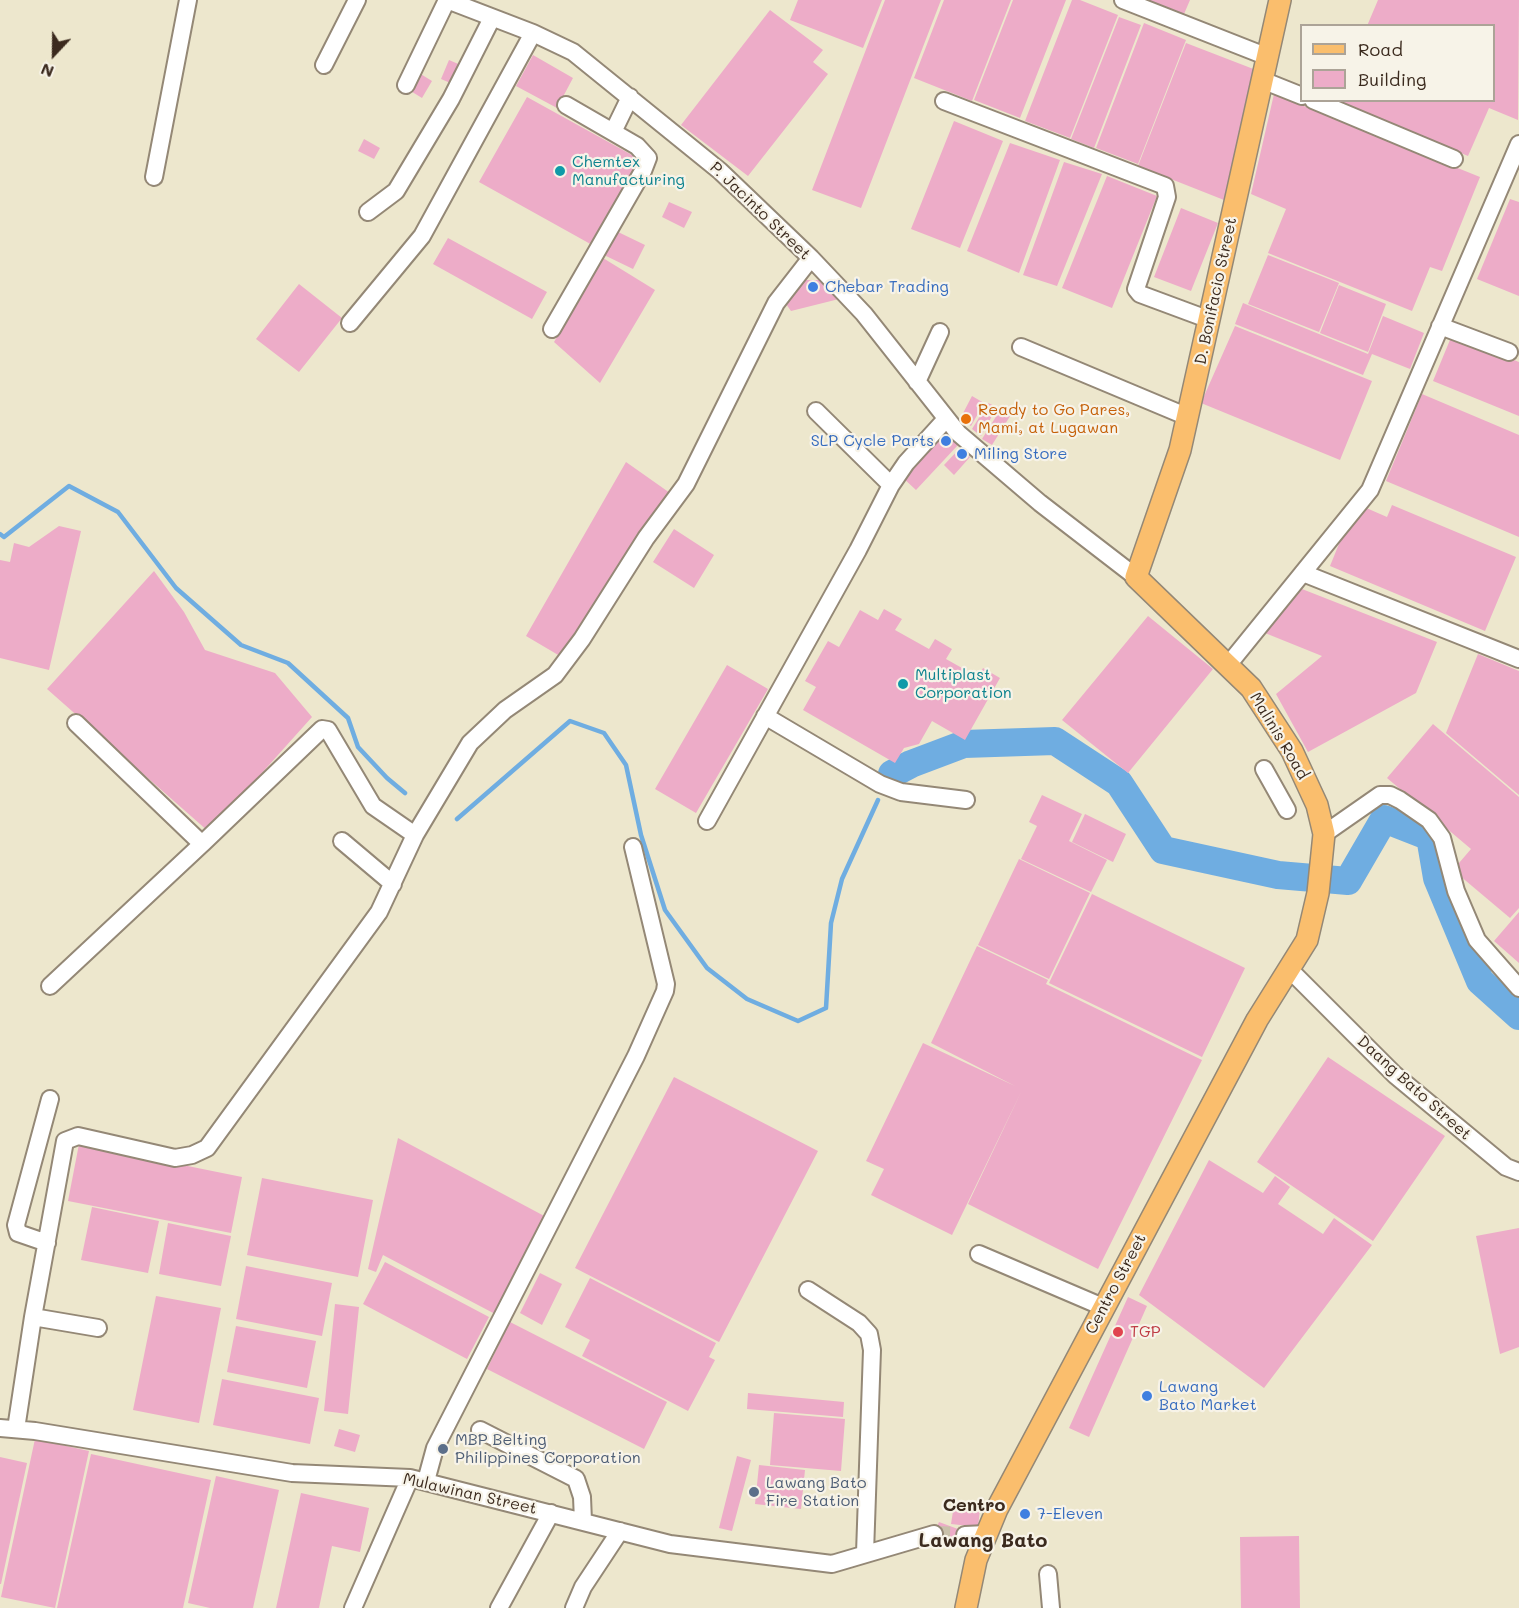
<!DOCTYPE html>
<style>
body{margin:0}
#map{position:relative;width:1519px;height:1608px;overflow:hidden;background:#ede7cd;font-family:Mali,sans-serif}
canvas{display:block}
.legend{position:absolute;left:1300px;top:24px;width:195px;height:78px;box-sizing:border-box;background:#f7f3e8;border:2px solid #aca397;margin:0;padding:8px 10px;list-style:none;font-size:18px;color:#3b2a1e}
.legend li{display:flex;align-items:center;gap:12px;height:30px}
.legend b{width:30px;border:2px solid #aca397}
.north{position:absolute;left:24px;top:24px;width:60px;height:60px;-webkit-text-stroke:4px #f7f3e8;paint-order:stroke;rotate:202deg;font-size:16px;font-weight:700;line-height:24px;text-align:center;color:#3b2a1e}
.north::after{content:'';display:block;margin:auto;width:21px;height:27px;background:#3b2a1e;clip-path:polygon(50% 0,100% 100%,50% 72%,0 100%)}
</style>
<div id="map">
<canvas width="1519" height="1608"></canvas>
<ul class="legend">
<li><b style="height:8px;background:#fabe6d"></b>Road</li>
<li><b style="height:16px;background:#edacc8"></b>Building</li>
</ul>
<div class="north">N</div>
</div>
<script>
const c = document.querySelector('canvas').getContext('2d');
c.lineJoin = 'round';
const toPath = rows => new Path2D(rows.map(r => 'M' + r).join(''));
function strokePath(path, color, width, dash) { c.strokeStyle = color; c.lineWidth = width; c.lineCap = dash ? 'butt' : 'round'; c.setLineDash(dash || []); c.stroke(path); }
function fillPath(path, color) { c.fillStyle = color; c.fill(path, 'evenodd'); }
function drawText(font, color, halo, rows, align = 'center') {
  c.font = font + ' Mali,sans-serif'; c.lineWidth = 4.5; c.setLineDash([]); c.textBaseline = 'middle'; c.strokeStyle = halo; c.fillStyle = color; for (const [text, x, y, turn = 0] of rows) {
    c.save(); c.translate(x, y); c.rotate((+turn || 0) * Math.PI / 180); c.textAlign = isNaN(turn) ? turn : align; if (halo) c.strokeText(text, 0, 0); c.fillText(text, 0, 0); c.restore();
  }
}
const stream = toPath([
 [0,534,4,537,69,486,118,512,176,588,241,645,288,663,348,718,358,747,387,778,405,793],
 [457,819,570,721,604,733,626,765,641,835,665,910,707,968,747,999,798,1021,826,1008,831,923,842,879,878,800]
]);
const river = toPath([
 [892,774,911,764,964,744,1055,741,1119,783,1163,850,1278,875,1348,881,1384,819,1430,837,1437,878,1480,981,1519,1016]
]);
const building = toPath([
 [798,0,882,0,863,48,790,20],
 [885,0,941,0,861,208,812,190],
 [944,0,1011,0,972,101,914,78],
 [1013,0,1066,0,1020,118,974,100],
 [1072,0,1080,0,1118,15,1070,138,1025,121],
 [1147,0,1190,0,1184,14],
 [1378,0,1519,0,1518,120,1489,108,1468,156,1337,101,1494,100,1494,26,1367,26],
 [770,10,823,50,813,62,828,74,748,176,681,125],
 [1119,17,1141,25,1094,148,1071,139],
 [1144,23,1186,40,1138,164,1096,148],
 [1186,43,1256,70,1224,200,1138,166],
 [533,55,573,78,557,108,516,86],
 [449,60,463,66,455,85,441,79],
 [419,73,432,81,422,98,409,90],
 [1274,94,1480,177,1442,271,1430,267,1412,311,1268,253,1286,209,1251,194],
 [527,97,641,160,594,246,479,182],
 [954,121,1003,141,960,248,911,229],
 [364,139,380,148,374,159,358,151],
 [1010,143,1060,160,1019,273,967,251],
 [1064,162,1102,174,1057,286,1023,275],
 [1107,176,1157,196,1112,308,1062,288],
 [1510,199,1519,202,1519,296,1477,279],
 [669,202,692,212,684,228,662,217],
 [1181,208,1218,223,1191,291,1154,277],
 [616,231,645,245,633,269,604,255],
 [448,238,547,292,532,319,433,264],
 [1268,255,1339,283,1319,332,1248,304],
 [603,258,655,290,600,383,554,342],
 [805,280,821,280,839,299,791,311,786,304],
 [299,284,342,318,299,372,256,339],
 [1339,285,1386,304,1368,352,1320,333],
 [1243,303,1368,354,1383,316,1424,333,1410,369,1372,354,1363,375,1235,324],
 [1235,326,1372,381,1340,460,1201,403],
 [1452,335,1519,362,1519,416,1433,381],
 [1422,394,1519,435,1519,537,1386,481],
 [972,396,984,403,971,426,960,419],
 [988,403,997,407,981,436,972,429],
 [1002,407,1012,413,992,445,982,439],
 [945,432,958,445,916,490,902,477],
 [960,448,970,457,954,475,944,465],
 [626,462,670,493,565,659,526,636],
 [1392,505,1516,557,1485,631,1330,566,1345,529,1364,507,1387,517],
 [59,526,81,531,49,670,0,658,0,560,10,562,14,543,29,547],
 [674,529,714,555,694,588,653,562],
 [154,571,184,612,205,650,275,673,312,717,209,832,47,689],
 [1302,589,1437,642,1416,693,1308,752,1276,694,1322,656,1265,633],
 [884,609,902,619,895,630,929,649,935,639,952,649,946,659,978,677,983,668,1000,678,965,740,932,721,919,744,904,748,895,763,803,710,816,687,805,681,828,641,839,647,860,610,878,620],
 [1148,616,1213,669,1128,773,1062,720],
 [1478,654,1519,671,1519,795,1446,733],
 [727,665,768,689,696,813,655,789],
 [1433,724,1519,797,1519,908,1510,918,1453,870,1471,849,1387,778],
 [1042,795,1082,814,1069,841,1107,860,1091,892,1021,859,1037,826,1029,822],
 [1085,814,1126,834,1113,862,1072,842],
 [1019,859,1090,893,1049,979,978,945],
 [1092,894,1245,968,1202,1057,1049,983],
 [1519,912,1519,963,1494,941],
 [977,946,1048,980,1046,984,1202,1060,1098,1269,968,1204,1022,1090,952,1235,871,1195,884,1169,866,1161,923,1043,1015,1086,931,1043],
 [1328,1057,1445,1136,1373,1241,1257,1162],
 [674,1077,818,1151,719,1342,575,1268],
 [398,1138,548,1218,497,1315,383,1255,376,1272,368,1269],
 [79,1144,242,1177,231,1233,68,1201],
 [1209,1160,1263,1193,1275,1176,1290,1187,1278,1204,1323,1234,1334,1218,1372,1245,1264,1388,1139,1295],
 [262,1178,373,1200,358,1277,247,1255],
 [92,1207,159,1221,148,1273,81,1260],
 [168,1223,231,1236,221,1286,159,1274],
 [1519,1228,1519,1347,1500,1354,1476,1236],
 [385,1262,489,1317,467,1359,363,1304],
 [246,1266,332,1283,322,1336,236,1319],
 [540,1273,562,1284,542,1325,520,1313],
 [590,1278,716,1343,709,1357,715,1360,688,1411,582,1356,590,1340,565,1327],
 [156,1296,221,1308,199,1423,133,1410],
 [1128,1297,1147,1306,1089,1437,1069,1428],
 [335,1304,359,1307,348,1414,324,1411],
 [510,1322,667,1402,644,1449,487,1369],
 [236,1326,316,1341,307,1388,227,1372],
 [222,1379,319,1398,310,1444,213,1425],
 [748,1393,844,1402,843,1417,747,1409],
 [774,1413,845,1419,841,1471,770,1465],
 [339,1429,360,1435,355,1452,334,1446],
 [35,1439,89,1451,55,1608,1,1597],
 [91,1454,211,1480,183,1608,57,1608],
 [737,1456,751,1460,732,1531,719,1528],
 [0,1457,27,1463,1,1584,0,1584],
 [759,1465,805,1470,801,1509,755,1504],
 [216,1476,279,1490,253,1608,210,1608,188,1603],
 [301,1493,369,1508,360,1552,332,1546,319,1608,276,1608],
 [954,1505,980,1509,978,1527,951,1524],
 [939,1522,966,1532,961,1547,933,1536],
 [1299,1536,1300,1608,1241,1608,1240,1537]
]);
const minorTunnel = toPath([
 [934,1534,965,1535]
]);
const minor = toPath([
 [447,0,533,33,573,52,720,171,811,258,864,314,958,433,1040,503,1136,577],
 [1123,0,1268,57],
 [324,65,357,0],
 [1262,80,1302,96],
 [406,85,447,0],
 [1313,100,1454,159],
 [944,101,1165,186,1167,197,1136,289,1140,294,1210,320],
 [613,132,630,97],
 [154,177,188,0],
 [368,212,396,191,451,99,492,18],
 [350,323,422,236,533,33],
 [1440,326,1509,352],
 [552,329,643,171,648,158,637,146,566,105],
 [1021,347,1188,417],
 [917,382,940,332],
 [816,411,891,485],
 [1303,573,1519,659],
 [1228,665,1370,490,1519,144],
 [765,716,880,784,901,792,966,800],
 [76,723,202,844,322,729,328,730,373,806,415,835,470,743,505,710,555,675,582,639,646,538,686,484,776,303,811,258],
 [1264,769,1287,810],
 [707,821,858,550,891,485,906,463,946,419],
 [1324,834,1380,795,1390,795,1400,800,1429,820,1442,838,1456,891,1477,940,1519,988],
 [342,841,393,884],
 [1290,970,1395,1075,1506,1167,1519,1172],
 [50,986,202,844],
 [47,1243,18,1233,16,1225,50,1099],
 [979,1254,1103,1307],
 [808,1290,859,1323,869,1334,872,1350,865,1553],
 [33,1317,98,1328],
 [0,1428,35,1431,292,1473,410,1478,670,1544,832,1564,934,1534],
 [16,1429,33,1317,65,1141,78,1136,175,1158,192,1155,207,1148,379,912,415,835],
 [480,1430,576,1479,582,1497,583,1521],
 [426,1481,435,1448,636,1056,665,991,666,984,633,847],
 [965,1535,986,1534],
 [1048,1574,1051,1608],
 [353,1608,410,1478],
 [499,1608,551,1513],
 [574,1608,583,1587,620,1531]
]);
const major = toPath([
 [966,1608,976,1560,997,1509,1257,1020,1307,940,1318,893,1324,834,1317,805,1292,751,1251,688,1136,577,1180,450,1280,0]
]);
const markers = [
 [560,171,6,"#0f9aa8"],
 [813,287,6,"#3f7fe0"],
 [966,419,6,"#e8710a"],
 [946,441,6,"#3f7fe0"],
 [962,454,6,"#3f7fe0"],
 [903,684,6,"#0f9aa8"],
 [1118,1332,6,"#e0444e"],
 [1147,1396,6,"#3f7fe0"],
 [443,1449,6,"#5c6f8a"],
 [754,1492,6,"#5c6f8a"],
 [1025,1514,6,"#3f7fe0"]
];
const cultureNames = [
 ["Chemtex",572,162],
 ["Manufacturing",572,180],
 ["Multiplast",915,675],
 ["Corporation",915,693]
];
const streetNames = [
 ["P. Jacinto Street",760,211,44],
 ["D. Bonifacio Street",1216,291,-78],
 ["Malinis Road",1279,736,59],
 ["Daang Bato Street",1414,1088,42],
 ["Centro Street",1116,1284,-62],
 ["Mulawinan Street",470,1494,13]
];
const shopNames = [
 ["Chebar Trading",825,287],
 ["SLP Cycle Parts",934,441,"right"],
 ["Miling Store",974,454],
 ["Lawang",1159,1387],
 ["Bato Market",1159,1405],
 ["7-Eleven",1037,1514]
];
const foodNames = [
 ["Ready to Go Pares,",978,410],
 ["Mami, at Lugawan",978,428]
];
const healthNames = [
 ["TGP",1130,1332]
];
const serviceNames = [
 ["MBP Belting",455,1440],
 ["Philippines Corporation",455,1458],
 ["Lawang Bato",766,1483],
 ["Fire Station",766,1501]
];
const neighbourhoodNames = [
 ["Centro",974,1505]
];
const quarterNames = [
 ["Lawang Bato",983,1541]
];
strokePath(stream, '#6fade1', 4.5);
strokePath(river, '#6fade1', 28);
fillPath(building, '#edacc8');
strokePath(minorTunnel, '#c9c1aa', 16, [16, 8]);
strokePath(minor, '#948876', 20);
strokePath(major, '#948876', 24);
strokePath(minor, '#fff', 16);
strokePath(major, '#fabe6d', 21);
for (const [x, y, r, color] of markers) { const dot = new Path2D(); dot.arc(x, y, r, 0, 2 * Math.PI); c.fillStyle = color; c.fill(dot); strokePath(dot, '#f7f3e8', 2); }
drawText('16px', '#0d838f', '#f7f3e8', cultureNames, 'left');
drawText('16px', '#3b2a1e', '#f7f3e8', streetNames);
drawText('16px', '#366cbe', '#f7f3e8', shopNames, 'left');
drawText('16px', '#c56008', '#f7f3e8', foodNames, 'left');
drawText('16px', '#be3a42', '#f7f3e8', healthNames, 'left');
drawText('16px', '#4e5e75', '#f7f3e8', serviceNames, 'left');
drawText('bold 18px', '#3b2a1e', '#f7f3e8', neighbourhoodNames);
drawText('bold 20px', '#3b2a1e', '#f7f3e8', quarterNames);
</script>
